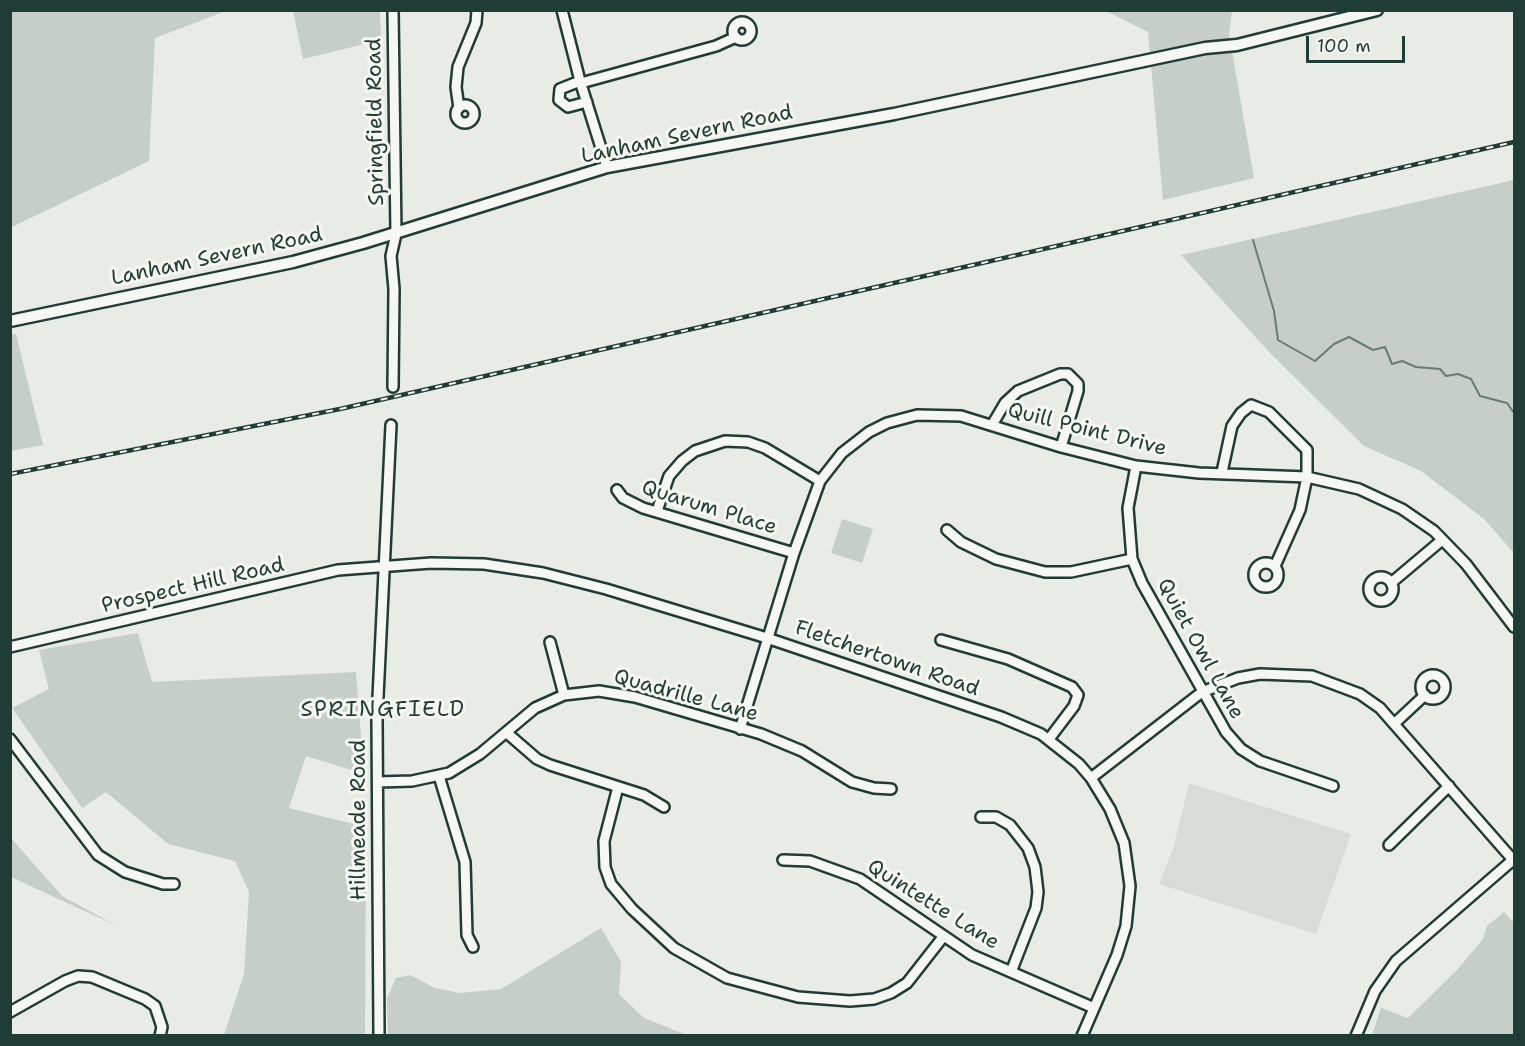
<!DOCTYPE html>
<style>
body{margin:0}
#map{position:relative;width:1525px;height:1046px;overflow:hidden;background:#e9ebe7;font-family:"Shantell Sans",sans-serif}
canvas{display:block}
.frame{position:absolute;inset:0;border:12px solid #1f3d34;pointer-events:none}
.scale{position:absolute;left:1306px;top:36px;width:99px;height:27px;box-sizing:border-box;border:3px solid #1f3d34;border-top:0;padding-left:8px;font-size:18px;line-height:21px;white-space:nowrap;color:#1f3d34;-webkit-text-stroke:4px #f6f6f2;paint-order:stroke}
</style>
<div id="map">
<canvas width="1525" height="1046"></canvas>
<div class="frame"></div>
<div class="scale">100 m</div>
</div>
<script>
const c = document.querySelector('canvas').getContext('2d');
c.lineJoin = 'round';
function fillPath(path, color) { c.fillStyle = color; c.fill(path, 'evenodd'); }
const toPath = rows => new Path2D(rows.map(r => 'M' + r).join(''));
function strokePath(path, color, width, dash) { c.strokeStyle = color; c.lineWidth = width; c.lineCap = dash ? 'butt' : 'round'; c.setLineDash(dash || []); c.stroke(path); }
function drawText(font, color, halo, rows, align = 'center') {
  c.font = font + ' "Shantell Sans",sans-serif'; c.lineWidth = 6; c.setLineDash([]); c.textBaseline = 'middle'; c.strokeStyle = halo; c.fillStyle = color; for (const [text, x, y, turn = 0] of rows) {
    c.save(); c.translate(x, y); c.rotate((+turn || 0) * Math.PI / 180); c.textAlign = isNaN(turn) ? turn : align; if (halo) c.strokeText(text, 0, 0); c.fillText(text, 0, 0); c.restore();
  }
}
const built = toPath([
 [1189,783,1351,834,1316,934,1159,884,1174,846]
]);
const green = toPath([
 [10,11,226,11,155,38,149,161,12,227],
 [293,11,380,11,381,40,303,59],
 [1106,11,1232,11,1229,34,1254,178,1163,200,1148,32],
 [1514,180,1514,553,1484,519,1421,471,1364,446,1270,353,1181,255],
 [16,334,43,445,11,451,10,335],
 [842,519,873,529,862,563,831,553],
 [138,633,152,682,356,672,364,774,306,756,289,808,366,827,365,1035,224,1035,244,974,249,892,235,861,168,844,106,792,82,808,12,708,49,689,39,650],
 [11,838,62,896,117,926,11,877],
 [1504,912,1514,923,1514,1035,1372,1035,1381,1008,1408,1018,1456,971,1483,939,1487,926],
 [601,928,621,962,619,994,644,1018,687,1035,388,1034,387,998,396,978,410,975,435,988,460,993,501,989]
]);
const stream = toPath([
 [1253,240,1274,311,1278,340,1315,361,1334,344,1349,337,1373,350,1385,347,1392,364,1402,361,1416,367,1440,369,1446,376,1458,374,1471,379,1480,396,1507,403,1514,413]
]);
const minor = toPath([
 [393,10,396,234,391,256,394,289,393,387],
 [562,10,580,81,607,167],
 '733 31a9 9 0 1 1 18 0a9 9 0 1 1-18 0Z',
 [580,81,560,89,559,100,568,107,587,102],
 [581,83,716,46,736,37],
 '456 114a9 9 0 1 1 18 0a9 9 0 1 1-18 0Z',
 [459,108,456,87,458,67,476,23,477,10],
 [992,425,1005,403,1018,391,1060,374,1068,374,1078,384,1078,391,1061,447],
 [1136,466,1128,508,1132,559,1142,583,1226,732,1241,749,1260,761,1333,786],
 [1222,472,1232,426,1241,413,1251,405,1269,412,1307,450,1307,477,1300,510,1275,566],
 [617,490,623,498,643,508,794,553],
 [657,511,669,476,682,461,695,451,725,441,748,442,765,448,820,481],
 [947,530,961,542,996,559,1045,572,1071,572,1132,559],
 '1254 575a12 12 0 1 1 24 0a12 12 0 1 1-24 0Z',
 '1369 589a12 12 0 1 1 24 0a12 12 0 1 1-24 0Z',
 [1391,583,1442,540],
 [941,640,1008,659,1072,687,1078,695,1074,706,1049,739],
 [550,642,564,695],
 [10,647,338,570,431,563,484,564,543,573,606,589,767,638,1001,717,1041,734,1079,764,1091,778,1110,809,1124,843,1130,886,1126,926,1117,955,1082,1036],
 '1421 687a12 12 0 1 1 24 0a12 12 0 1 1-24 0Z',
 [1395,723,1425,695],
 [740,729,794,553,820,481,842,453,869,432,887,423,917,415,961,416,1061,447,1136,466,1199,473,1307,477,1359,489,1402,509,1434,531,1466,564,1514,627],
 [507,733,537,759,550,765,644,795,664,807],
 [10,739,98,855,125,872,163,884,174,884],
 [439,776,465,862,467,935,473,947],
 [1091,778,1202,692,1238,678,1260,674,1312,676,1360,694,1380,708,1514,861],
 [378,782,412,781,449,773,480,754,535,708,564,695,599,691,635,697,761,734,802,751,852,782,874,788,891,789],
 [618,787,604,841,605,867,611,884,632,909,674,948,727,978,798,997,850,1001,874,999,891,993,907,983,943,937],
 [981,817,996,817,1010,825,1028,848,1035,867,1038,892,1036,908,1011,972],
 [1389,845,1449,786],
 [783,860,810,861,860,879,972,955,1094,1008],
 [10,1012,65,981,78,976,92,977,145,999,155,1006,162,1027,160,1036],
 [379,1036,377,718,391,425],
 [1356,1036,1375,991,1396,961,1514,859]
]);
const major = toPath([
 [10,321,293,262,363,243,607,167,894,114,1205,48,1237,45,1377,10]
]);
const rail = toPath([
 [10,474,340,409,1514,142]
]);
const streetNames = [
 ["Springfield Road",376,122,-91],
 ["Lanham Severn Road",687,135,-12],
 ["Lanham Severn Road",217,257,-12],
 ["Quill Point Drive",1087,430,14],
 ["Quarum Place",709,508,17],
 ["Prospect Hill Road",193,586,-13],
 ["Quiet Owl Lane",1200,649,61],
 ["Fletchertown Road",887,659,19],
 ["Quadrille Lane",686,696,15],
 ["Hillmeade Road",360,820,-90],
 ["Quintette Lane",933,905,32]
];
const neighbourhoodNames = [
 ["SPRINGFIELD",383,710]
];
fillPath(built, '#d8dcd8');
fillPath(green, '#c7cec9');
strokePath(stream, '#687c75', 2);
strokePath(minor, '#1f3d34', 14);
strokePath(major, '#1f3d34', 15);
strokePath(minor, '#f6f6f2', 9);
strokePath(major, '#f6f6f2', 10);
strokePath(rail, '#1f3d34', 4.5);
strokePath(rail, '#f6f6f2', 2, [7]);
drawText('21px', '#1f3d34', '#f6f6f2', streetNames);
c.letterSpacing = '1.5px';
drawText('22px', '#1f3d34', '#f6f6f2', neighbourhoodNames);
c.letterSpacing = '0px';
</script>
